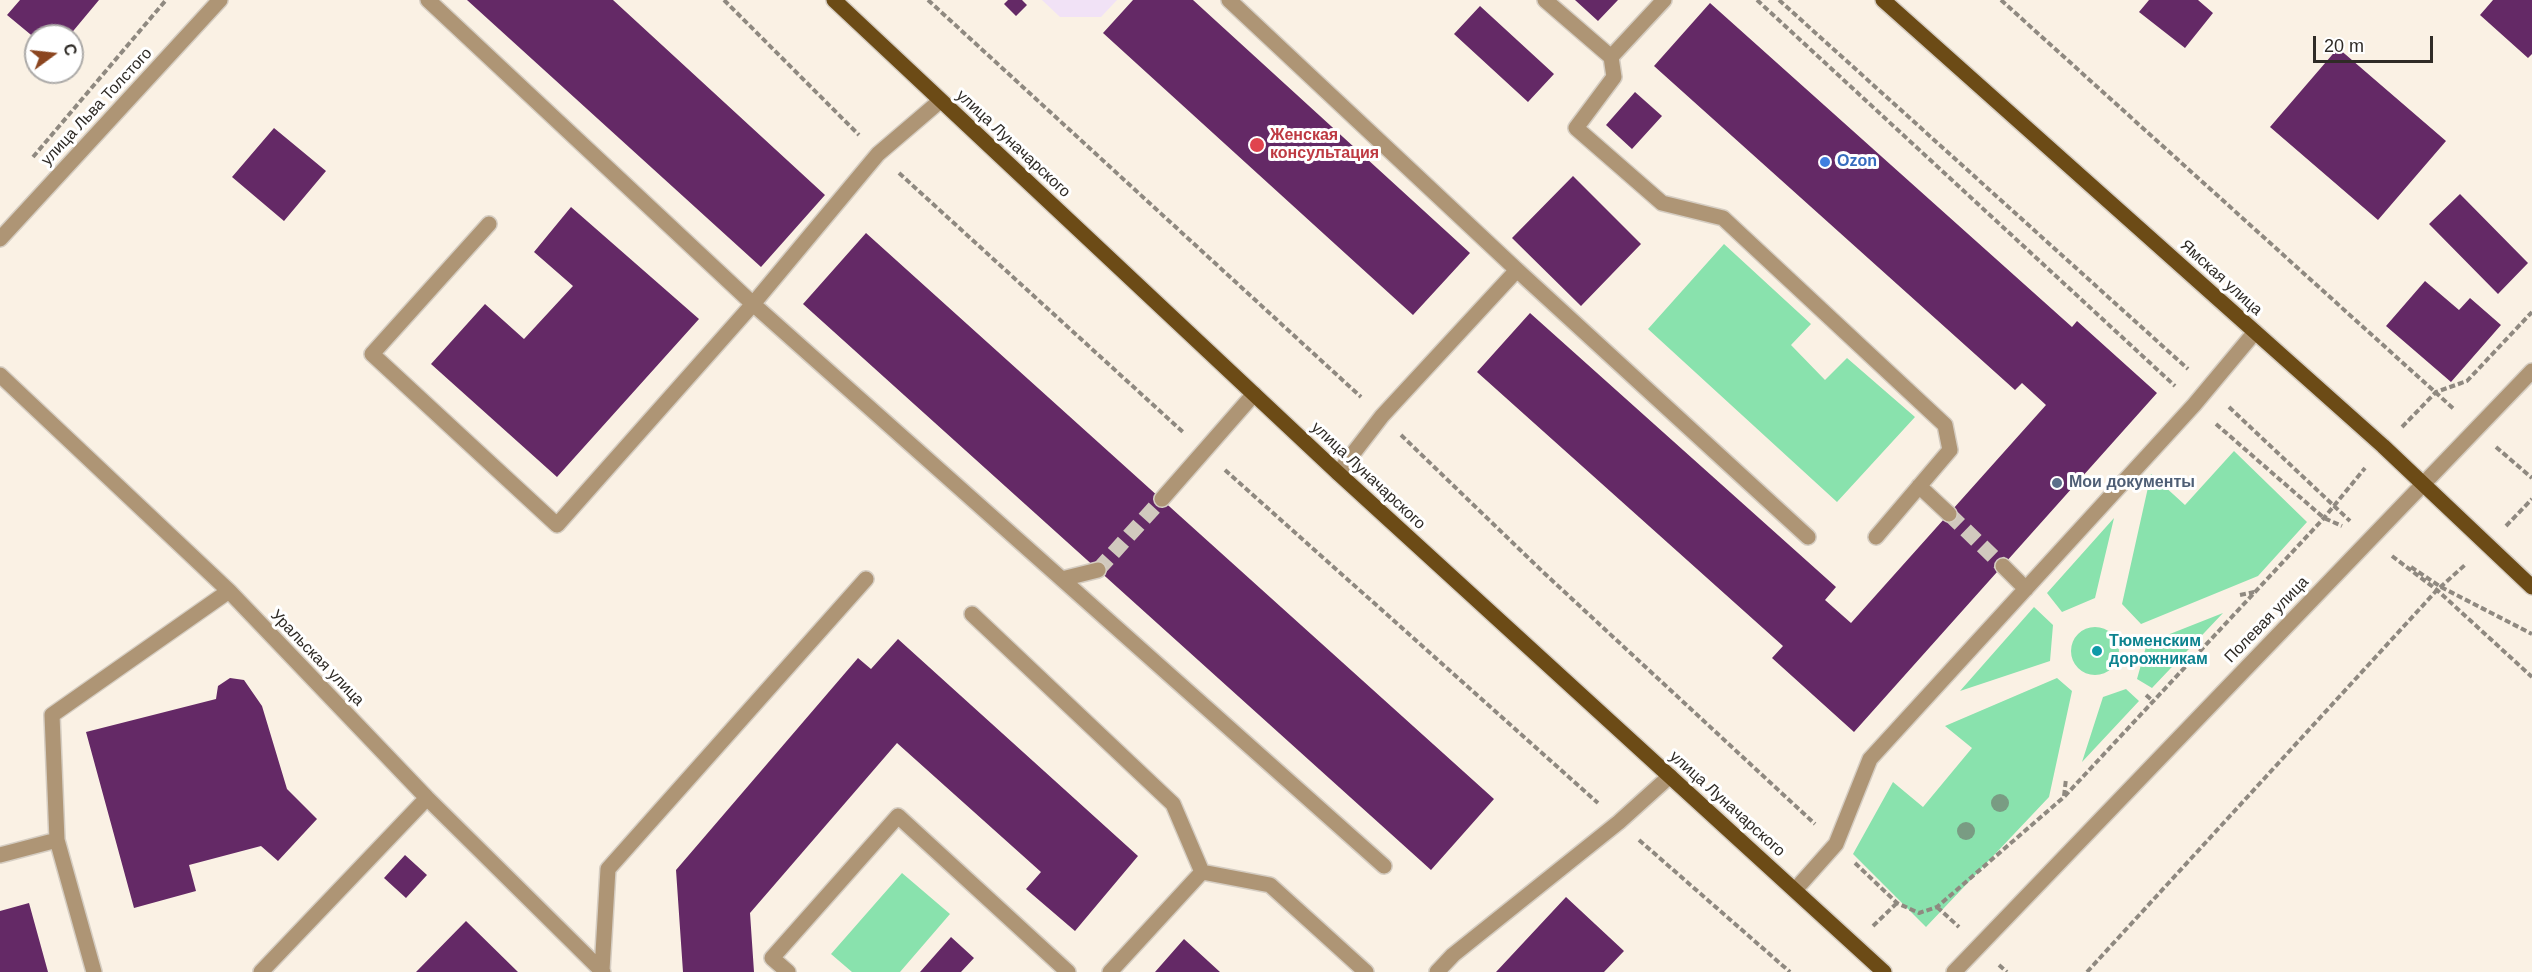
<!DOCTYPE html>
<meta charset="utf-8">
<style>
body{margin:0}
#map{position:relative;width:2532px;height:972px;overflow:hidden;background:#faf1e4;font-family:Helvetica,sans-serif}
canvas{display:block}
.north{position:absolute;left:24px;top:24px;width:60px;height:60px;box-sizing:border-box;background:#fff;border:2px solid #acaaa8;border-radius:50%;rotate:75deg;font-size:16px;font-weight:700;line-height:24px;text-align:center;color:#2f2b26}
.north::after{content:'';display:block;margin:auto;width:21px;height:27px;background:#8b451f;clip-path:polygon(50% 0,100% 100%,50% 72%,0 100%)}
.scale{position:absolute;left:2313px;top:36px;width:120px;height:27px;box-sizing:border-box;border:3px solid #2f2b26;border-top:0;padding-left:8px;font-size:18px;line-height:21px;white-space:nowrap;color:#2f2b26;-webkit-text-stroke:4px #fff;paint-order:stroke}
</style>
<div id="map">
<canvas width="2532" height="972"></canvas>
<div class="north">С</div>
<div class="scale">20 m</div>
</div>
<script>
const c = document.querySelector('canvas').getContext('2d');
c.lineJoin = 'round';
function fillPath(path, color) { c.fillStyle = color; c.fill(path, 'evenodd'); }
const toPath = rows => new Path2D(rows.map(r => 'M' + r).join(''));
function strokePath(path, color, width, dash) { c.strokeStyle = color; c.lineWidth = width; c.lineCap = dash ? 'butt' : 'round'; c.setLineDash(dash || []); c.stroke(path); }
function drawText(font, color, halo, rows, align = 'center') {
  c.font = font + ' Helvetica,sans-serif'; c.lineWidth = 6; c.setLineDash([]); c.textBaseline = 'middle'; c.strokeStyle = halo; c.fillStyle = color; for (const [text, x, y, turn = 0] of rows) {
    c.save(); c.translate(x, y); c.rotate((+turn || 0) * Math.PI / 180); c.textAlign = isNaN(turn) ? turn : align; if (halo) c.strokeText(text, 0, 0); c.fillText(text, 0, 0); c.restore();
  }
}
const education = toPath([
 [1042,0,1117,0,1101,17,1060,17]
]);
const green = toPath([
 [1724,244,1811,324,1791,345,1825,380,1847,358,1915,417,1837,502,1648,329],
 [2234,451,2307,522,2258,576,2141,624,2122,604,2151,474,2185,505],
 [2114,518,2095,598,2062,612,2047,593],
 [2034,607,2053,625,2050,661,1960,691],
 [2223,613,2152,688,2137,679,2147,643],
 '2071 651a24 24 0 1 1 48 0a24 24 0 1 1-48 0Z',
 [2057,678,2072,691,2049,797,1926,927,1853,854,1893,782,1923,807,1972,748,1945,726],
 [2126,689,2139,701,2082,762,2103,697],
 [902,873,950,914,900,972,852,972,831,954]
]);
const building = toPath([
 [20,0,99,0,69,36,36,36,36,39,7,15],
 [467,0,613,0,825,195,761,267],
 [1008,0,1022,0,1027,5,1016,16,1004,4],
 [1133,0,1193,0,1470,253,1413,315,1103,33],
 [1575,0,1618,0,1598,21],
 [2149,0,2198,0,2213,13,2185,48,2139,12],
 [2493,0,2532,0,2532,54,2528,58,2480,15],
 [1710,3,2072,327,2077,321,2157,393,1854,732,1772,658,1783,646,1477,372,1530,313,1836,587,1825,600,1851,623,2046,405,2022,383,2015,390,1654,66],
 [1480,6,1554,74,1528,102,1454,34],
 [2338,48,2446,141,2378,220,2270,127],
 [1635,92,1662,116,1632,149,1606,125],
 [274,128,326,171,284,221,232,177],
 [1573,176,1641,244,1581,306,1512,238],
 [2460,194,2528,263,2498,294,2429,224],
 [571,207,699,319,557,477,431,364,485,304,524,339,573,286,534,252],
 [866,233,1494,799,1431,870,803,304],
 [2425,281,2459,310,2470,298,2501,325,2451,382,2386,326],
 [898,639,1138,856,1075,931,1026,889,1041,872,897,743,750,913,754,972,683,972,676,870,858,658,871,669],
 [230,678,244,680,262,706,287,789,317,819,278,861,261,846,189,865,196,891,134,908,86,732,216,699,218,686],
 [405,855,427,875,406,898,384,878],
 [1566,897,1624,951,1604,972,1496,972],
 [29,903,48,972,0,972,0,911],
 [466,921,518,972,416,972],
 [951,937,974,958,961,972,920,972],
 [1184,939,1220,972,1155,972]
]);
const minorTunnel = toPath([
 [1949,514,2003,566],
 [1098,570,1162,499]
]);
const path = toPath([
 [724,0,859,135],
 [928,0,1361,397],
 [1757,0,2175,386],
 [1779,0,2188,369],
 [2001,0,2455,410],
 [33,157,166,0],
 [899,173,1184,433],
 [2229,407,2350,521],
 [2216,424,2324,518,2342,526],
 [2402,427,2436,392,2467,381,2532,312],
 [1401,435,1543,572,1815,824],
 [2496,447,2532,478],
 [1225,470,1598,803],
 [2506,526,2532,499],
 [2392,556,2437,590,2532,677],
 [2411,567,2441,587,2532,634],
 [2240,595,2254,592],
 [2146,695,2153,701],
 [2064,796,2066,779],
 [1639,840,1790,972],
 [1855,863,1897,903,1919,913,1937,907,2064,797,2324,518,2365,468],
 [1937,907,1959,927],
 [1873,926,1897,903],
 [1999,965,2007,972],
 [2087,972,2437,590,2466,564]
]);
const minor = toPath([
 [428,0,753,304,1384,866],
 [1229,0,1517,270,1382,416,1338,473],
 [1545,0,1611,57],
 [1664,0,1611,57,1614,77,1576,128,1662,203,1723,218,1945,425,1950,450,1876,537],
 [489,224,372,354,557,525,753,304,878,154,940,101],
 [0,239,220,0],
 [1517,270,1808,537],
 [0,375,229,591,427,798,603,972],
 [1919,486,1949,514],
 [1162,499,1254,394],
 [2003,566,2026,589],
 [1062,579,1098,570],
 [972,614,1173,804,1202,872],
 [0,855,57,840],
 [1795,890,1836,844,1870,759,2194,405,2255,332],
 [602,970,608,869,866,579],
 [94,972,57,840,52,715,229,591],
 [261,972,427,798],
 [788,972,772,958,898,816,1068,972],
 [1110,972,1202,872,1270,885,1366,972],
 [1437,972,1453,955,1619,822,1670,776],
 [1954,972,2532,371]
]);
const major = toPath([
 [834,0,1338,473,1884,972],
 [1883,0,2383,446,2532,587]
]);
const trees = [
 [2000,803],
 [1966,831]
];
const markers = [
 [1257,145,8,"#e0444e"],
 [1825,162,6,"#3f7fe0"],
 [2057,483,6,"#5c6f8a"],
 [2097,651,6,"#0f9aa8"]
];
const streetNames = [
 ["улица Льва Толстого",97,107,-47],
 ["улица Луначарского",1013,144,43],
 ["Ямская улица",2221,278,42],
 ["улица Луначарского",1368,476,43],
 ["Полевая улица",2267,620,-46],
 ["Уральская улица",317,658,46],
 ["улица Луначарского",1727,804,42]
];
const healthNames = [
 ["Женская",1270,136],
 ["консультация",1270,154]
];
const shopNames = [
 ["Ozon",1837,162]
];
const serviceNames = [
 ["Мои документы",2069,483]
];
const cultureNames = [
 ["Тюменским",2109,642],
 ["дорожникам",2109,660]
];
fillPath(education, '#f1e2f6');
fillPath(green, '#89e2ad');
fillPath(building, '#642966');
strokePath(minorTunnel, '#d1c9be', 15, [15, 8]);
strokePath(minor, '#d5cdc2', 18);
strokePath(major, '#d5cdc2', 18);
strokePath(path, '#8f8980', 4, [6, 3]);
strokePath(minor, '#ae9575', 15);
strokePath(major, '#6c4b16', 15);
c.fillStyle = '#799c83';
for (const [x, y] of trees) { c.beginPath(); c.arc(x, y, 9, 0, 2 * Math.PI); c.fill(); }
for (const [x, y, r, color] of markers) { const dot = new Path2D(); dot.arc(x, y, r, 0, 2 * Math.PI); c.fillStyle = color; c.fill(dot); strokePath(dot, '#fff', 2); }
drawText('16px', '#2f2b26', '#fff', streetNames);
drawText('bold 16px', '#be3a42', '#fff', healthNames, 'left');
drawText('bold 16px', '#366cbe', '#fff', shopNames, 'left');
drawText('bold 16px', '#4e5e75', '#fff', serviceNames, 'left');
drawText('bold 16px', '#0d838f', '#fff', cultureNames, 'left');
</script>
